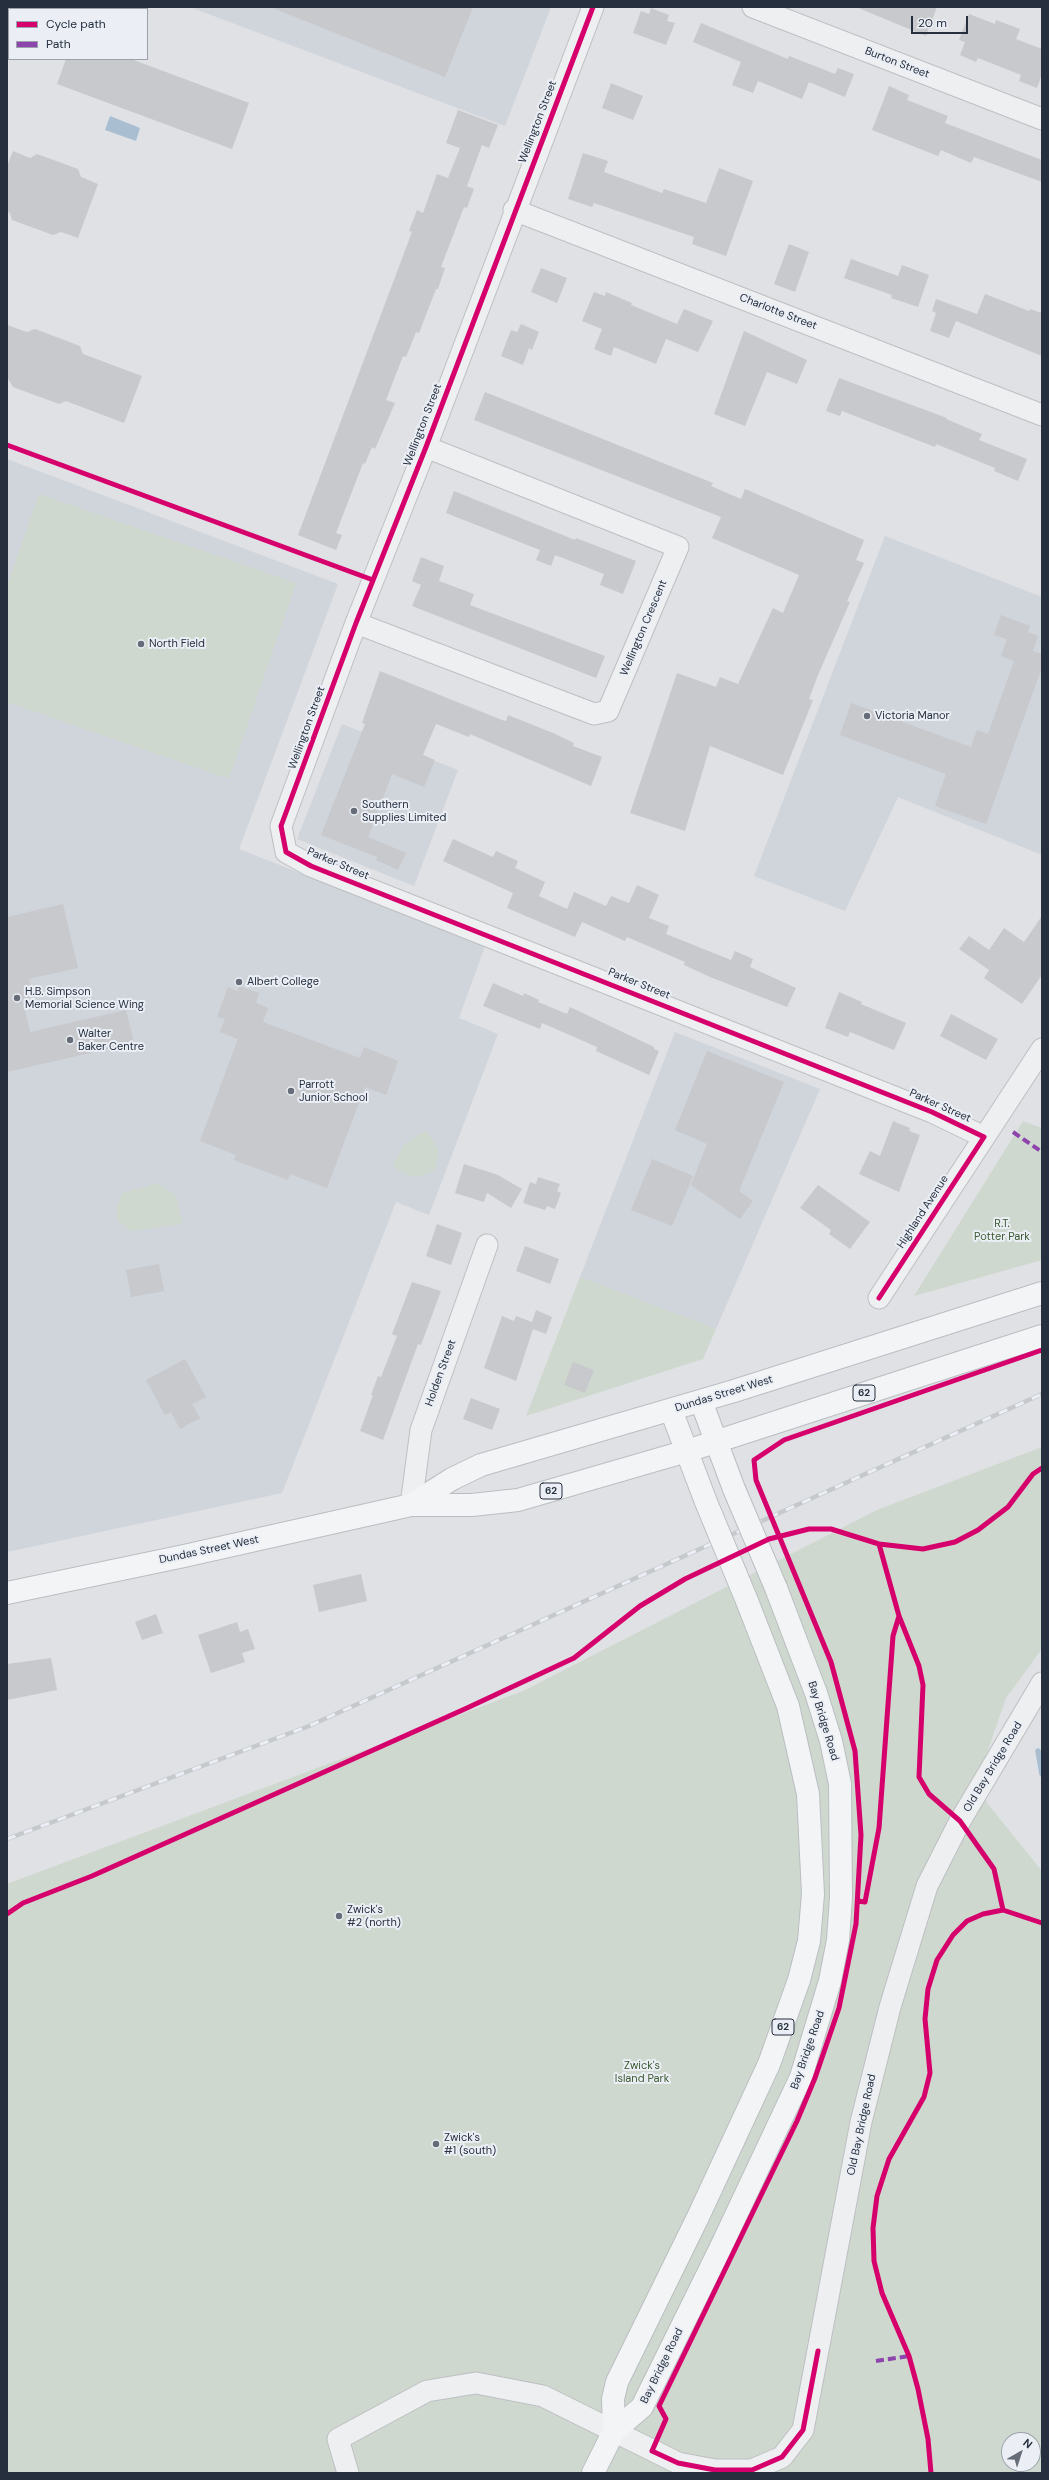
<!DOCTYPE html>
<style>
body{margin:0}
#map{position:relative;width:1049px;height:2480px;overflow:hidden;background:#dfe1e4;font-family:"DM Sans",sans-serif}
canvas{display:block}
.frame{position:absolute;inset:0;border:8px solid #252f3e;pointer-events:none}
.legend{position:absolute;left:8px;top:8px;width:140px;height:52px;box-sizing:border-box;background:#ebeff5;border:1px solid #9ca2ac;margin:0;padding:5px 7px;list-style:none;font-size:12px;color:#252f3e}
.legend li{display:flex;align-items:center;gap:8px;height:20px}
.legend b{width:20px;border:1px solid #9ca2ac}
.north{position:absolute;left:1001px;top:2432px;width:40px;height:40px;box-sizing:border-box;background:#ebeff5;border:1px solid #9ca2ac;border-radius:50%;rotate:39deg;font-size:11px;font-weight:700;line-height:16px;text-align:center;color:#252f3e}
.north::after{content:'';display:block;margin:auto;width:14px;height:18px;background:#666d78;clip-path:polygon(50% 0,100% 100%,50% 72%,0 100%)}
.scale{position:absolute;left:911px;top:16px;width:57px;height:18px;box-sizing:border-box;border:2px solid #252f3e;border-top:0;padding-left:5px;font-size:12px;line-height:14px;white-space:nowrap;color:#252f3e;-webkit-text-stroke:3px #ebeff5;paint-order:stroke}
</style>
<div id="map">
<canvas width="1049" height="2480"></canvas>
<div class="frame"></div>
<ul class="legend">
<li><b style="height:5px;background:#d6006c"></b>Cycle path</li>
<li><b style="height:5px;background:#8e44ad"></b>Path</li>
</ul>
<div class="north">N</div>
<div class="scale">20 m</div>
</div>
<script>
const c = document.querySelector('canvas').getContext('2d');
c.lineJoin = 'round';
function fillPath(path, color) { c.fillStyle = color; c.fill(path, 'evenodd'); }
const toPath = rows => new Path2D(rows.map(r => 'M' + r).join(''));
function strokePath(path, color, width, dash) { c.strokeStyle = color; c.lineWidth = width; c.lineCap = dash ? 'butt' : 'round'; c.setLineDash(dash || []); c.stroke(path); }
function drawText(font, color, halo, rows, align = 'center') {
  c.font = font + ' "DM Sans",sans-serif'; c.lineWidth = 4; c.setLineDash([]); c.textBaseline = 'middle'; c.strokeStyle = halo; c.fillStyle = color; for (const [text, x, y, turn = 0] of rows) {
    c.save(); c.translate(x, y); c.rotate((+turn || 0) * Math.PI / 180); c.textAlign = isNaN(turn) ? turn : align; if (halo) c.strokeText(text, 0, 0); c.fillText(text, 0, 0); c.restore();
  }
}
const built = toPath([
 [190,7,551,7,505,126],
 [7,459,338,584,239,849,485,946,459,1018,498,1034,429,1215,396,1202,282,1493,7,1552],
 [885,536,1042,597,1042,855,898,797,845,911,754,876],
 [342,724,458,770,414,886,297,839],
 [675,1032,820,1089,716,1329,580,1277]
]);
const green = toPath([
 [39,494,296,583,229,779,7,702,7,586],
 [1023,1121,1042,1128,1042,1260,914,1296],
 [426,1130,438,1149,436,1170,420,1176,409,1176,392,1166,405,1144],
 [158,1183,176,1196,183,1224,131,1231,117,1220,117,1207,122,1193],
 [580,1277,716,1329,703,1359,526,1416],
 [1042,1447,1042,1649,1006,1698,978,1779,987,1803,1042,1871,1042,2473,7,2473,7,1884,523,1691,877,1510],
 [1009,2440,1033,2440,1033,2464,1009,2464]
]);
const water = toPath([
 [110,116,140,128,136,141,105,130]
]);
const stream = toPath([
 [1038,1751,1042,1774]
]);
const building = toPath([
 [270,7,473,7,445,77],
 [856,7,937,7,926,36],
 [651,8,669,15,667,21,675,23,666,45,633,33,641,11,649,14],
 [969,14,995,24,996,20,1020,29,1016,39,1042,49,1042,74,1037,88,1019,81,1021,75,978,58,976,62,960,55,965,42,959,40],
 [701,23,788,59,789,56,835,74,838,68,854,74,845,97,809,82,802,99,758,81,753,93,732,85,741,62,693,42],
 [66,59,131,59,249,103,232,149,57,84],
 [611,83,643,96,633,120,602,108],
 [889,86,909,95,907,100,948,116,945,123,1042,160,1042,182,974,157,971,163,941,150,938,156,872,130],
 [458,110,498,125,489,148,482,145,467,186,474,189,467,208,464,207,441,267,445,268,438,289,436,289,419,333,416,332,406,357,403,356,386,400,395,403,375,449,372,447,365,464,363,463,336,533,342,535,336,550,298,535,412,232,409,231,417,210,423,213,437,174,448,178,460,148,446,143],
 [13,151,30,158,37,154,78,169,81,177,98,184,78,238,61,232,53,235,12,220,10,213,7,212,7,166],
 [583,153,608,161,604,172,662,193,664,189,706,203,719,168,753,181,726,256,692,244,694,237,594,203,592,207,568,199],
 [789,244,809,252,795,292,774,284],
 [851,259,898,276,902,265,929,275,918,307,891,298,892,295,844,278],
 [541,268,567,278,557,303,531,292],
 [594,292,605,296,606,292,632,303,631,305,677,324,684,309,713,321,698,352,666,339,656,364,614,347,611,356,594,349,602,329,582,321],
 [985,294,1029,311,1030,309,1042,313,1042,356,956,321,949,338,930,331,936,313,932,311,936,299,977,314],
 [521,324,539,332,532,350,529,348,523,365,501,356,511,330,517,332],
 [7,325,27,332,35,329,80,346,83,354,142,376,124,423,66,401,59,404,13,387,7,377],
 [744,331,807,360,797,384,767,372,745,426,714,414],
 [839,378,947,418,946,419,982,434,979,440,1027,459,1018,481,994,471,995,468,936,444,935,447,842,411,840,416,826,411],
 [485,392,713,483,711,486,741,499,745,489,864,540,856,560,864,563,847,601,850,602,818,675,809,699,813,700,783,775,710,746,685,831,630,813,677,673,716,687,720,677,738,684,773,608,783,613,799,575,712,538,721,517,474,420],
 [454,491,575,540,576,538,636,561,623,594,600,585,604,574,555,555,551,566,536,560,540,550,446,513],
 [421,557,444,566,439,581,474,594,470,605,605,656,596,678,412,606,421,585,412,581],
 [1001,615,1030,626,1028,632,1038,636,1033,651,1042,654,1042,667,986,824,935,806,946,774,840,735,851,703,971,747,977,730,988,734,1014,661,1001,656,1007,639,994,635],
 [380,671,502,720,506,721,508,715,553,733,574,743,573,746,602,757,591,786,470,734,469,737,436,724,423,755,435,760,424,787,392,774,368,837,406,853,398,870,376,860,377,857,321,835,365,724,362,723],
 [453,839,493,857,496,851,518,861,515,868,545,882,539,896,567,909,574,892,606,906,611,896,629,903,637,885,659,895,649,918,669,926,666,934,731,960,735,951,753,959,750,967,796,988,787,1007,710,977,684,965,685,962,627,937,625,941,582,922,575,937,507,908,513,893,443,861],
 [63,904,78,968,29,979,33,997,22,999,30,1032,126,1010,134,1043,7,1072,7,917],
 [1042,916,1042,975,1022,1004,984,978,989,970,959,949,969,936,989,950,1004,928,1024,942],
 [493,983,523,996,524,993,539,1000,538,1002,567,1014,570,1007,654,1047,654,1049,659,1051,649,1075,596,1051,597,1047,542,1023,540,1029,483,1006],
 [239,986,259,993,256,1003,268,1008,263,1022,360,1058,364,1047,398,1061,386,1095,365,1087,327,1188,290,1174,288,1180,234,1160,236,1155,200,1141,238,1039,220,1032,225,1019,217,1017,228,987,237,991],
 [839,992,862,1002,861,1004,906,1023,894,1050,850,1032,848,1037,825,1028],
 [951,1014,998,1039,986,1060,940,1036],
 [707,1051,784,1082,739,1191,753,1201,740,1219,691,1185,707,1144,675,1130],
 [893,1121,910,1128,909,1131,920,1135,899,1192,859,1174,870,1151,880,1156],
 [652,1159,693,1176,672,1226,631,1210],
 [464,1164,498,1175,522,1189,511,1208,487,1193,484,1202,455,1193],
 [538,1177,560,1184,557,1191,561,1193,555,1209,547,1206,545,1210,523,1203,530,1182,536,1184],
 [818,1185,870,1222,850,1249,829,1234,831,1230,800,1208],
 [437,1224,462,1233,451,1265,426,1256],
 [525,1246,559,1259,550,1284,516,1271],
 [159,1264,164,1291,131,1297,126,1270],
 [412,1282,441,1291,421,1345,418,1344,383,1440,360,1431,373,1395,371,1395,378,1376,381,1377,397,1336,392,1334],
 [536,1310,552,1317,546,1334,533,1329,516,1381,484,1368,502,1316,514,1321,516,1316,532,1322],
 [185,1359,206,1397,192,1404,200,1418,180,1429,171,1412,165,1415,146,1380],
 [573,1362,594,1370,585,1393,564,1385],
 [471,1398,500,1409,492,1430,463,1419],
 [361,1574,367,1601,319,1612,313,1585],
 [156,1614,163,1633,142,1640,135,1622],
 [237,1622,240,1632,248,1629,255,1649,242,1653,245,1662,211,1673,198,1635],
 [51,1658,57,1690,7,1700,7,1664]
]);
const minor = toPath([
 [593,7,426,447,356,623,281,826,286,852,311,866,932,1112,984,1137],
 [753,7,1042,119],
 [514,210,1042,415],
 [356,623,594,714,608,711,678,547,426,447],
 [879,1298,1042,1049],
 [411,1505,421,1430,487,1245],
 [348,2473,338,2439,427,2391,476,2383,543,2396,678,2463,715,2470,752,2470,782,2457,803,2430,861,2122,890,2007,927,1886,960,1821,1042,1683]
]);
const primary = toPath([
 [701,1401,734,1489],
 [671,1410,706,1502],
 [411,1505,452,1479,481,1465,734,1391,1042,1293],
 [7,1593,184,1556,411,1505,472,1505,518,1500,687,1451,1042,1336],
 [614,2431,642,2407,720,2249,801,2077,830,1981,838,1940,841,1897,840,1784,831,1741,816,1693,776,1588],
 [593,2473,614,2431,613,2399,617,2382,698,2217,769,2064,799,1980,809,1941,813,1894,808,1794,788,1706,747,1601]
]);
const rail = toPath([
 [7,1839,309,1726,1042,1394]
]);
const primaryBridge = toPath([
 [734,1489,776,1588],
 [706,1502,747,1601]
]);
const quiet = toPath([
 [1013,1132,1042,1152],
 [876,2361,909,2356]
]);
const cycleway = toPath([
 [593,7,426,447,356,623,281,826,286,852,311,866,932,1112,984,1137,879,1298],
 [7,445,373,580],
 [879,1544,899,1616,919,1666,923,1685,919,1777,929,1794,960,1821,994,1869,1003,1910],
 [858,1901,865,1902,879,1828,893,1636,899,1616],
 [7,1914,23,1903,92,1876,467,1708,574,1658,640,1606,685,1579,769,1539,809,1529,831,1529,879,1544,923,1549,955,1542,978,1530,1008,1507,1033,1474,1042,1468],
 [818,2351,803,2430,782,2457,752,2470,715,2470,678,2463,652,2451,666,2419,659,2406,797,2121,815,2078,839,2008,856,1924,861,1835,855,1751,831,1662,756,1480,754,1460,784,1440,1042,1350],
 [931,2473,928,2439,918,2389,909,2356,882,2293,874,2261,873,2228,877,2196,889,2159,924,2097,930,2073,925,2019,928,1989,937,1960,953,1935,967,1921,983,1914,1003,1910,1042,1923]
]);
const markers = [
 [141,644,4,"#666d78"],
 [867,716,4,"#666d78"],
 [354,811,4,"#666d78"],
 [239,982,4,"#666d78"],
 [17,998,4,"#666d78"],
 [70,1040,4,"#666d78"],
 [291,1091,4,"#666d78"],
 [339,1916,4,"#666d78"],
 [436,2144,4,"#666d78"]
];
const shields = [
 [864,1393,22],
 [551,1491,22],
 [783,2027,22]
];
const shieldNames = [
 ["62",864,1393],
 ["62",551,1491],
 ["62",783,2027]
];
const streetNames = [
 ["Burton Street",897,63,21],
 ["Wellington Street",538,122,-69],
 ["Charlotte Street",778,312,21],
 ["Wellington Street",423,425,-69],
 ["Wellington Crescent",644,628,-67],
 ["Wellington Street",307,728,-70],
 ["Parker Street",338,864,23],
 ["Parker Street",639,984,22],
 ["Parker Street",940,1106,24],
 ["Highland Avenue",923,1212,-57],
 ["Holden Street",441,1373,-70],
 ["Dundas Street West",724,1394,-17],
 ["Dundas Street West",209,1550,-12],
 ["Bay Bridge Road",823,1721,73],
 ["Old Bay Bridge Road",993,1767,-59],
 ["Bay Bridge Road",808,2050,-71],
 ["Old Bay Bridge Road",862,2125,-78],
 ["Bay Bridge Road",662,2366,-64]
];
const poiNames = [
 ["North Field",149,644],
 ["Victoria Manor",875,716],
 ["Southern",362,805],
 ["Supplies Limited",362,818],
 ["Albert College",247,982],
 ["H.B. Simpson",25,992],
 ["Memorial Science Wing",25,1005],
 ["Walter",78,1034],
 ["Baker Centre",78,1047],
 ["Parrott",299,1085],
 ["Junior School",299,1098],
 ["Zwick's",347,1910],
 ["#2 (north)",347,1923],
 ["Zwick's",444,2138],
 ["#1 (south)",444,2151]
];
const parkNames = [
 ["R.T.",1002,1224],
 ["Potter Park",1002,1237],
 ["Zwick's",642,2066],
 ["Island Park",642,2079]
];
fillPath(built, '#d0d4db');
fillPath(green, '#cfd8ce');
fillPath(water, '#aabed2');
strokePath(stream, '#aabed2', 5.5);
fillPath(building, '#c7c9cc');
strokePath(minor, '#bdbfc2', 23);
strokePath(primary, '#babec2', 24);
strokePath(minor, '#edeff1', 21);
strokePath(primary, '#f3f4f5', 22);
strokePath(rail, '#c6c9cc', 4.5);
strokePath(rail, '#ebeff5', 3, [9]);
strokePath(primaryBridge, '#babec2', 24, []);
strokePath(primaryBridge, '#f3f4f5', 22);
strokePath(quiet, '#8e44ad', 4, [8, 4]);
strokePath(cycleway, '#d6006c', 5);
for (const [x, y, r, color] of markers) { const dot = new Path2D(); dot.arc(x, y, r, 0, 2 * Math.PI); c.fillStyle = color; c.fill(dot); strokePath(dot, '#ebeff5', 1.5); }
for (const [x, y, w] of shields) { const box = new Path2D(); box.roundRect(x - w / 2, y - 8, w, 16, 3); c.fillStyle = '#ebeff5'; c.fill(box); strokePath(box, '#252f3e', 1); }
drawText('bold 10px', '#252f3e', null, shieldNames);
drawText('11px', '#252f3e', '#ebeff5', streetNames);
drawText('11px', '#252f3e', '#ebeff5', poiNames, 'left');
drawText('11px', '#3a5a31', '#ebeff5', parkNames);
</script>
